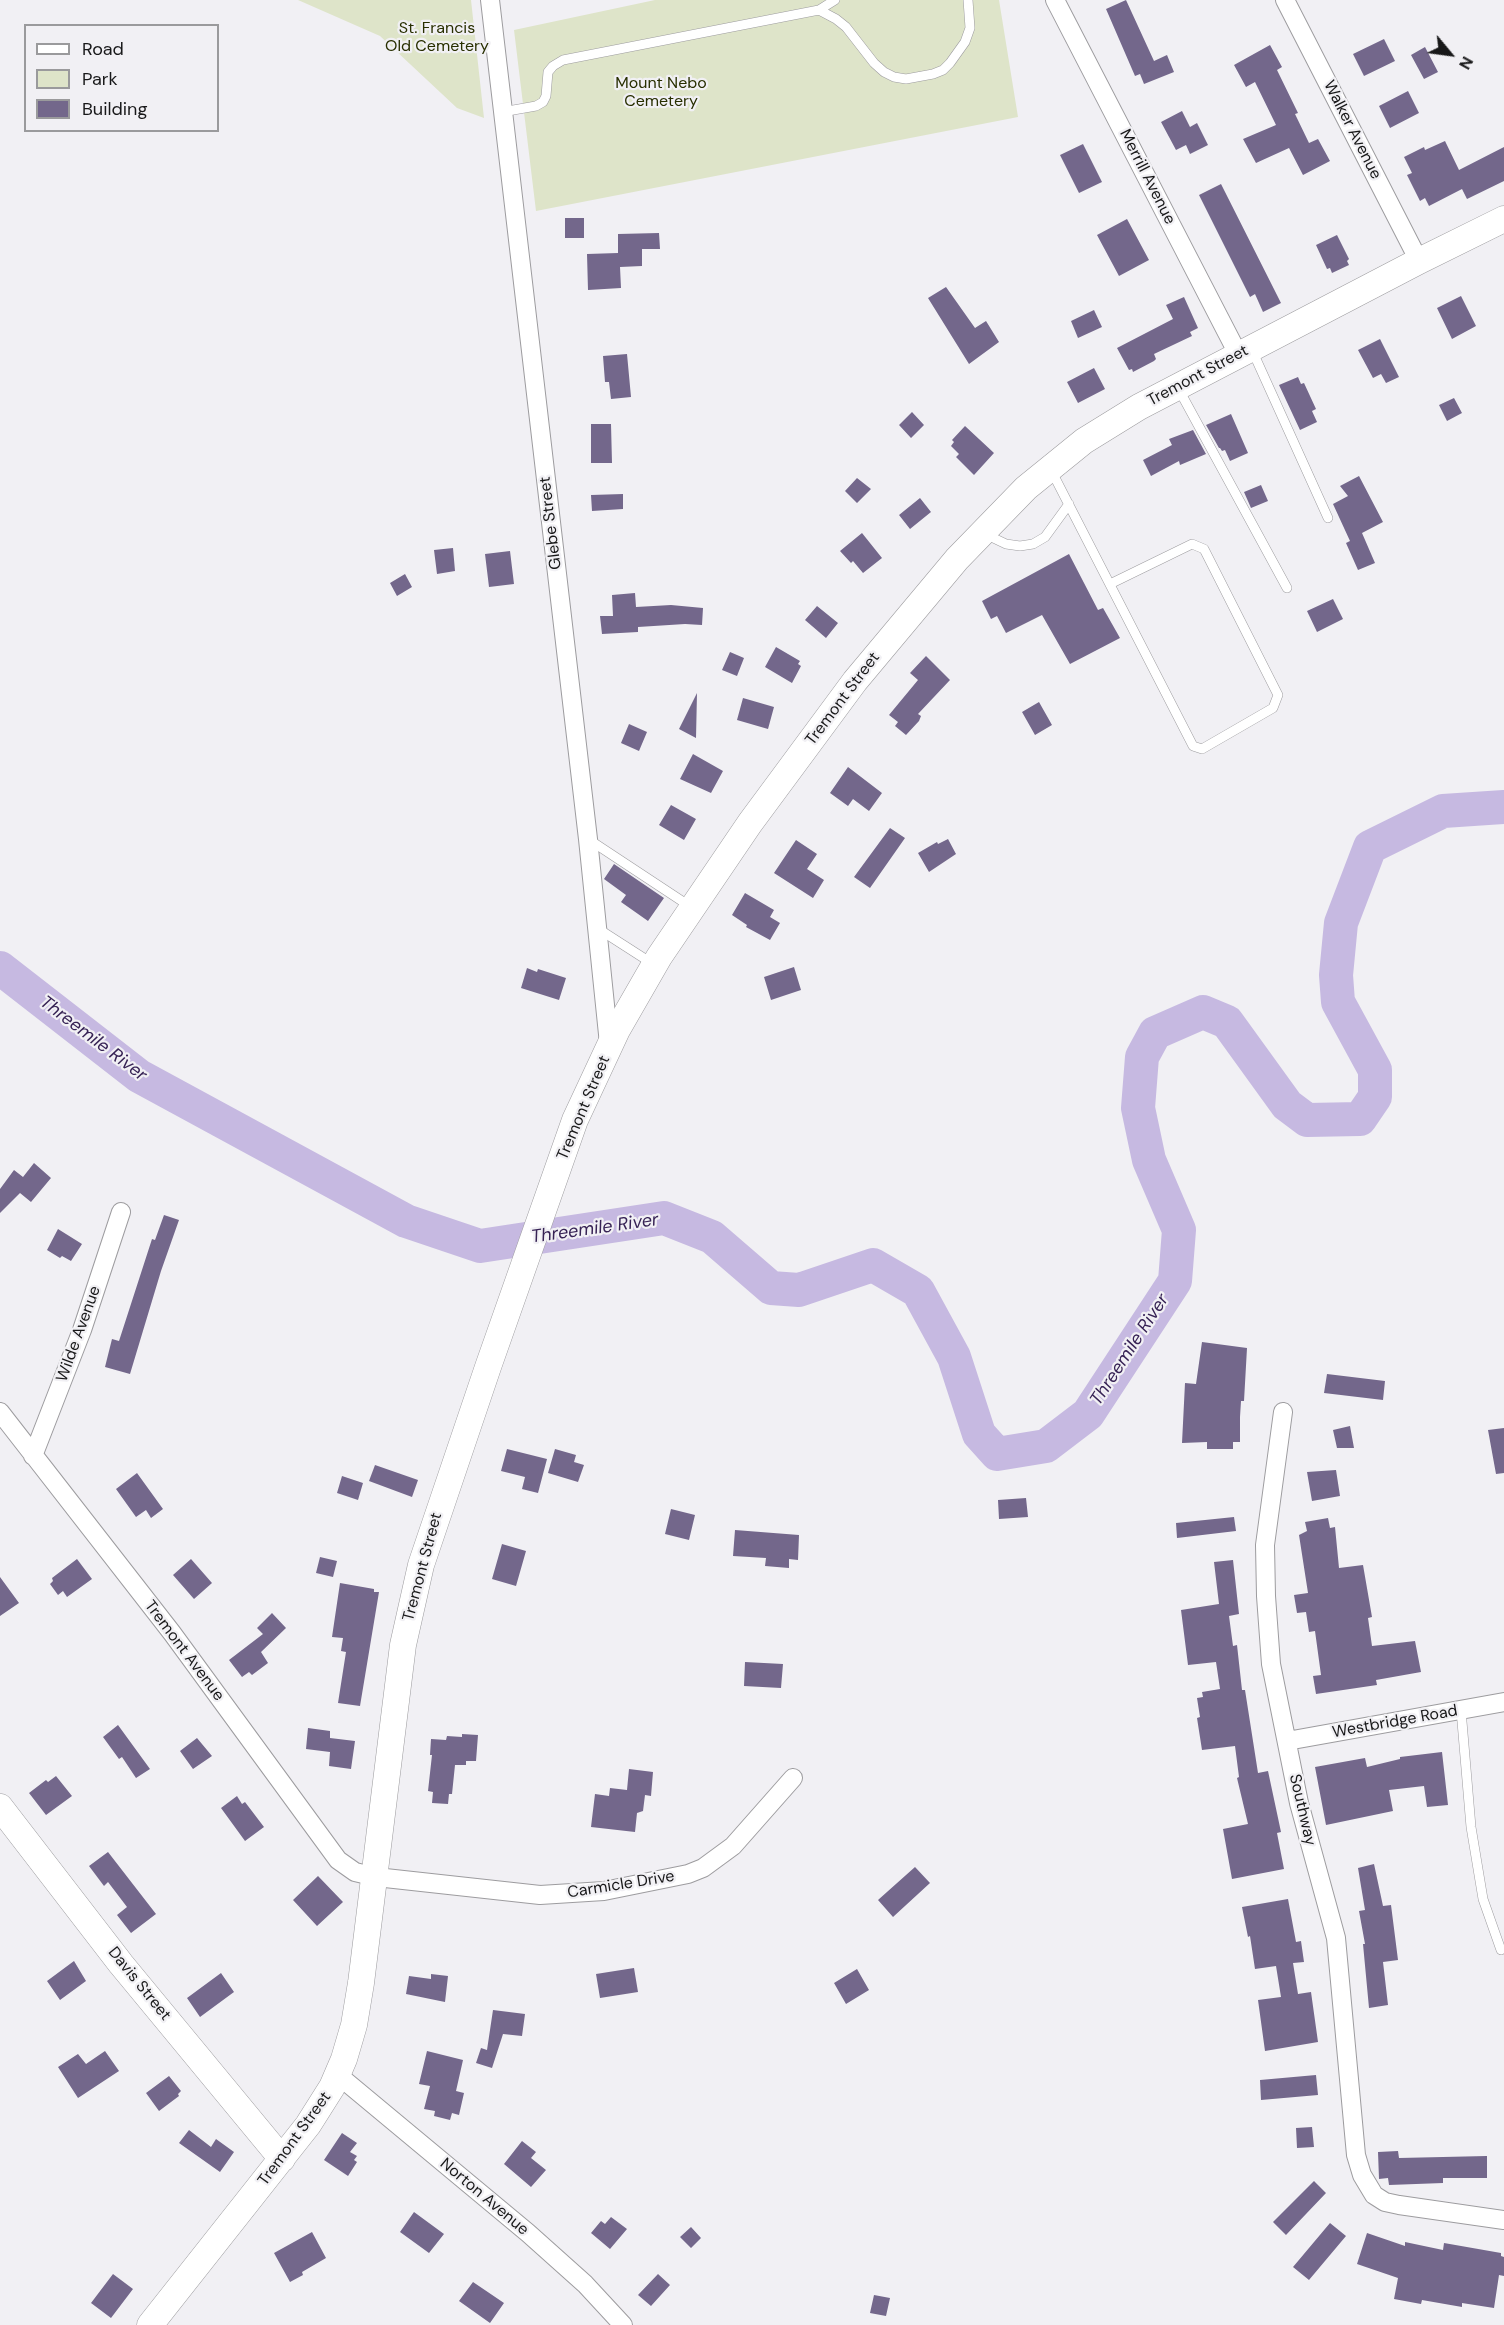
<!DOCTYPE html>
<style>
body{margin:0}
#map{position:relative;width:1504px;height:2325px;overflow:hidden;background:#f1f0f4;font-family:"DM Sans",sans-serif}
canvas{display:block}
.legend{position:absolute;left:24px;top:24px;width:195px;height:108px;box-sizing:border-box;background:#f1f0f4;border:2px solid #9a9a9c;margin:0;padding:8px 10px;list-style:none;font-size:18px;color:#181819}
.legend li{display:flex;align-items:center;gap:12px;height:30px}
.legend b{width:30px;border:2px solid #9a9a9c}
.north{position:absolute;left:1420px;top:24px;width:60px;height:60px;-webkit-text-stroke:4px #f1f0f4;paint-order:stroke;rotate:119deg;font-size:16px;font-weight:700;line-height:24px;text-align:center;color:#181819}
.north::after{content:'';display:block;margin:auto;width:21px;height:27px;background:#181819;clip-path:polygon(50% 0,100% 100%,50% 72%,0 100%)}
</style>
<div id="map">
<canvas width="1504" height="2325"></canvas>
<ul class="legend">
<li><b style="height:8px;background:#fff"></b>Road</li>
<li><b style="height:16px;background:#dee4c9"></b>Park</li>
<li><b style="height:16px;background:#73678b"></b>Building</li>
</ul>
<div class="north">N</div>
</div>
<script>
const c = document.querySelector('canvas').getContext('2d');
c.lineJoin = 'round';
function fillPath(path, color) { c.fillStyle = color; c.fill(path, 'evenodd'); }
const toPath = rows => new Path2D(rows.map(r => 'M' + r).join(''));
function strokePath(path, color, width, dash) { c.strokeStyle = color; c.lineWidth = width; c.lineCap = dash ? 'butt' : 'round'; c.setLineDash(dash || []); c.stroke(path); }
function drawText(font, color, halo, rows, align = 'center') {
  c.font = font + ' "DM Sans",sans-serif'; c.lineWidth = 4.5; c.setLineDash([]); c.textBaseline = 'middle'; c.strokeStyle = halo; c.fillStyle = color; for (const [text, x, y, turn = 0] of rows) {
    c.save(); c.translate(x, y); c.rotate((+turn || 0) * Math.PI / 180); c.textAlign = isNaN(turn) ? turn : align; if (halo) c.strokeText(text, 0, 0); c.fillText(text, 0, 0); c.restore();
  }
}
const green = toPath([
 [298,0,471,0,484,118,457,108,380,36],
 [655,0,999,0,1018,117,536,211,514,30]
]);
const river = toPath([
 [0,968,139,1076,406,1221,480,1246,664,1218,712,1237,771,1288,799,1290,873,1265,918,1291,954,1357,979,1434,997,1454,1046,1446,1088,1414,1175,1281,1179,1230,1149,1160,1138,1108,1142,1057,1155,1033,1203,1012,1227,1022,1287,1105,1307,1120,1360,1119,1375,1097,1375,1070,1338,1002,1336,975,1341,923,1370,847,1443,811,1504,807]
]);
const building = toPath([
 [1126,0,1154,61,1167,55,1174,72,1144,84,1140,74,1135,76,1106,9],
 [1384,39,1395,61,1364,76,1353,54],
 [1270,45,1282,67,1277,70,1298,113,1295,114,1309,143,1318,139,1330,161,1303,175,1289,148,1256,163,1243,139,1276,125,1255,82,1246,87,1234,65],
 [1425,47,1438,72,1424,79,1411,55],
 [1408,91,1419,113,1390,128,1379,106],
 [1182,111,1190,127,1197,123,1208,145,1190,154,1186,145,1176,150,1161,122],
 [1445,141,1459,170,1504,147,1504,181,1467,199,1462,189,1429,206,1425,198,1420,201,1407,175,1412,173,1404,157,1424,147,1425,150],
 [1083,144,1102,182,1079,193,1060,155],
 [1221,184,1281,303,1263,312,1255,294,1250,297,1199,195],
 [565,218,584,218,584,238,565,238],
 [1127,219,1149,260,1119,276,1097,235],
 [659,233,660,249,642,249,642,266,620,267,621,288,588,290,587,254,618,253,618,234],
 [1337,235,1349,259,1347,261,1349,265,1332,273,1330,268,1327,269,1316,245],
 [946,287,975,328,986,321,999,342,969,364,928,298],
 [1461,296,1476,326,1452,339,1437,308],
 [1184,297,1198,328,1190,332,1192,336,1154,354,1156,359,1154,361,1133,372,1132,369,1129,370,1117,348,1173,319,1166,305],
 [1094,310,1102,327,1078,338,1071,321],
 [1380,339,1399,377,1386,383,1381,374,1373,378,1358,350],
 [627,354,631,397,611,399,609,382,605,382,603,356],
 [1094,368,1105,389,1078,403,1067,382],
 [1298,377,1301,384,1304,383,1316,409,1312,411,1317,422,1300,430,1279,385],
 [1454,398,1462,413,1447,421,1439,405],
 [912,412,924,425,911,438,899,425],
 [1231,414,1248,453,1230,461,1225,450,1222,451,1220,448,1219,448,1206,425],
 [591,424,611,424,612,463,591,463],
 [965,426,994,453,974,475,956,457,959,454,951,446,954,442,952,440],
 [1193,430,1206,454,1180,465,1179,461,1151,476,1143,460,1172,445,1169,439],
 [1359,476,1383,522,1362,533,1375,563,1358,570,1346,543,1350,541,1333,504,1348,496,1340,486],
 [857,478,871,489,857,503,845,491],
 [1261,485,1268,501,1251,508,1244,492],
 [623,494,623,509,592,511,591,495],
 [920,498,931,512,910,529,899,515],
 [862,533,882,558,863,573,853,561,851,563,840,551],
 [453,548,455,571,437,574,434,550],
 [510,551,514,584,489,587,485,554],
 [1069,554,1098,610,1103,608,1120,638,1070,664,1042,615,1006,633,997,616,991,619,982,601],
 [405,574,412,587,397,596,390,583],
 [635,593,636,607,671,605,703,608,702,625,685,624,638,627,638,632,602,634,600,616,613,616,612,595],
 [1333,599,1343,619,1317,632,1307,611],
 [817,606,838,623,826,638,805,620],
 [776,647,800,661,798,664,801,666,792,683,765,667],
 [730,652,744,658,737,676,722,670],
 [926,656,950,680,918,714,921,716,919,721,906,735,895,726,898,722,889,715,918,680,910,673],
 [697,693,696,738,679,729],
 [743,698,774,707,768,729,737,720],
 [1039,702,1052,725,1035,735,1022,712],
 [629,724,647,732,639,751,621,743],
 [693,754,723,771,711,793,680,779],
 [848,767,882,793,869,811,853,799,848,806,830,793],
 [671,805,696,819,684,840,659,825],
 [890,828,905,838,870,888,854,877],
 [948,839,956,854,929,872,918,853,937,842,938,844],
 [796,840,817,854,807,869,824,880,813,898,774,873],
 [614,864,664,898,648,921,621,902,626,895,604,879],
 [745,893,774,910,770,917,780,923,770,940,746,927,747,925,732,915],
 [794,967,801,990,771,1000,764,977],
 [527,968,537,972,538,969,566,978,559,1000,521,988],
 [34,1163,51,1178,31,1202,20,1193,0,1213,0,1189,14,1170,23,1177],
 [164,1215,179,1220,161,1271,130,1374,105,1367,112,1339,119,1341,152,1239,155,1240],
 [58,1229,82,1244,71,1261,62,1256,60,1258,47,1250],
 [1202,1342,1247,1348,1244,1401,1241,1401,1240,1417,1240,1442,1233,1442,1233,1449,1207,1449,1207,1442,1182,1443,1185,1383,1196,1384],
 [1327,1374,1385,1381,1383,1400,1324,1393],
 [1350,1426,1354,1448,1337,1448,1333,1430],
 [1504,1428,1504,1473,1496,1474,1488,1430],
 [507,1449,547,1459,538,1493,522,1489,525,1477,501,1471],
 [555,1449,576,1455,574,1462,584,1465,578,1482,548,1473],
 [375,1465,418,1480,412,1497,369,1481],
 [1336,1470,1340,1496,1312,1501,1307,1472],
 [137,1473,163,1509,151,1518,146,1510,136,1517,116,1489],
 [342,1476,363,1483,358,1500,337,1493],
 [1026,1498,1028,1517,999,1519,998,1500],
 [671,1509,695,1515,689,1540,665,1534],
 [1234,1517,1236,1531,1177,1538,1176,1523],
 [1328,1518,1330,1528,1335,1527,1339,1568,1363,1565,1372,1617,1368,1618,1372,1646,1415,1641,1421,1672,1376,1680,1377,1685,1316,1694,1313,1676,1321,1675,1315,1631,1309,1632,1306,1612,1297,1613,1294,1595,1308,1593,1299,1535,1307,1531,1305,1522],
 [735,1530,799,1535,798,1560,789,1559,789,1568,765,1566,766,1558,733,1556],
 [502,1544,526,1551,516,1586,492,1579],
 [320,1557,337,1561,333,1577,316,1573],
 [77,1559,92,1579,67,1597,63,1591,58,1595,50,1584,53,1581,52,1578],
 [191,1559,212,1583,194,1599,173,1575],
 [1233,1560,1239,1614,1229,1616,1233,1646,1237,1645,1242,1690,1245,1690,1258,1773,1268,1771,1281,1832,1277,1833,1284,1869,1232,1879,1223,1829,1248,1824,1237,1778,1239,1777,1235,1746,1202,1750,1197,1718,1200,1717,1197,1698,1203,1697,1202,1692,1220,1689,1216,1662,1188,1665,1181,1610,1219,1604,1214,1562],
 [0,1577,19,1603,0,1616],
 [340,1583,374,1589,374,1592,379,1592,360,1706,338,1703,346,1652,341,1651,343,1638,332,1637],
 [272,1613,286,1628,261,1652,268,1663,252,1675,249,1672,242,1677,229,1660,263,1634,257,1628],
 [745,1662,783,1664,781,1688,744,1686],
 [118,1725,150,1769,136,1778,122,1757,119,1759,103,1737],
 [308,1728,330,1731,330,1738,355,1741,351,1769,329,1766,330,1752,306,1749],
 [462,1734,478,1735,476,1761,466,1761,466,1765,455,1765,452,1794,449,1794,448,1804,432,1803,433,1792,428,1791,432,1755,430,1755,431,1739,446,1740,447,1736,462,1737],
 [197,1738,212,1756,193,1769,180,1751],
 [1442,1752,1448,1805,1427,1807,1424,1786,1389,1790,1393,1811,1326,1825,1315,1767,1365,1758,1367,1767,1400,1759,1400,1757],
 [629,1769,653,1772,651,1796,645,1795,643,1811,637,1813,635,1832,591,1827,595,1794,609,1796,610,1788,627,1790],
 [56,1776,72,1796,46,1815,29,1793,46,1780,48,1782],
 [237,1796,242,1804,245,1802,264,1827,245,1841,221,1808],
 [108,1852,156,1914,131,1933,117,1915,127,1907,108,1882,104,1886,89,1866],
 [1374,1864,1383,1906,1391,1905,1398,1960,1383,1962,1388,2005,1369,2008,1363,1944,1365,1944,1359,1911,1365,1910,1358,1868],
 [915,1867,930,1883,893,1917,878,1900],
 [318,1876,343,1902,317,1926,293,1900],
 [1288,1899,1296,1942,1301,1941,1304,1962,1293,1963,1298,1994,1311,1992,1318,2042,1265,2051,1258,2000,1281,1997,1276,1966,1255,1969,1250,1936,1248,1937,1242,1907],
 [74,1961,86,1981,60,2000,47,1981],
 [634,1968,638,1992,600,1998,596,1974],
 [857,1969,869,1990,846,2004,834,1983],
 [221,1973,234,1992,200,2017,187,1998],
 [431,1974,448,1976,445,2002,406,1994,409,1976,431,1979],
 [493,2010,525,2014,522,2036,503,2034,492,2068,476,2063,481,2048,487,2050],
 [105,2051,119,2071,78,2098,58,2067,78,2054,86,2064],
 [427,2051,463,2060,456,2091,464,2093,459,2115,452,2113,450,2120,434,2116,435,2111,424,2109,430,2086,419,2084],
 [1316,2075,1318,2095,1261,2100,1260,2080],
 [169,2076,181,2091,178,2094,179,2096,159,2111,146,2093],
 [1312,2127,1314,2147,1297,2148,1296,2128],
 [189,2130,211,2147,216,2139,234,2152,220,2172,179,2143],
 [342,2133,357,2143,350,2152,357,2156,354,2160,357,2162,348,2176,324,2160],
 [522,2141,536,2152,531,2158,546,2170,531,2187,504,2164],
 [1398,2151,1399,2158,1487,2156,1487,2178,1443,2178,1443,2183,1389,2185,1388,2178,1379,2179,1378,2152],
 [1314,2181,1326,2193,1286,2235,1273,2222],
 [414,2212,444,2234,429,2253,400,2232],
 [611,2217,627,2229,610,2249,591,2233,601,2221,605,2224],
 [1330,2223,1346,2236,1309,2280,1293,2267],
 [691,2227,701,2238,691,2248,680,2237],
 [312,2232,326,2258,302,2272,303,2275,290,2282,274,2253],
 [1367,2233,1405,2246,1405,2242,1443,2250,1444,2243,1501,2253,1501,2256,1504,2257,1504,2276,1499,2275,1494,2308,1462,2303,1462,2307,1422,2300,1421,2304,1394,2299,1398,2278,1357,2264],
 [113,2274,133,2289,111,2318,91,2303],
 [658,2274,670,2285,651,2306,638,2295],
 [473,2282,504,2303,490,2323,459,2301],
 [874,2295,890,2298,886,2316,870,2313]
]);
const lane = toPath([
 [819,10,836,19,846,27,874,63,884,72,894,77,906,79,933,74,943,70,950,63,965,42,970,28,968,0],
 [502,112,536,106,543,102,546,96,548,72,553,66,563,60,819,10,835,0],
 [1252,350,1328,518],
 [1178,388,1287,588],
 [1051,470,1193,746,1202,749,1273,708,1278,695,1204,549,1192,544,1110,584],
 [985,534,1006,544,1020,546,1033,544,1045,537,1069,504],
 [588,839,691,907],
 [597,928,653,964],
 [1461,1710,1471,1827,1483,1899,1501,1950]
]);
const street = toPath([
 [490,0,588,839,609,1044],
 [1055,0,1238,354],
 [1285,0,1419,261],
 [0,1412,172,1633,338,1860,355,1872,376,1877,540,1895,604,1891,688,1874,703,1868,733,1846,793,1778],
 [1283,1412,1265,1545,1266,1596,1271,1664,1299,1803,1336,1938,1356,2155,1362,2175,1374,2195,1385,2202,1399,2205,1504,2220],
 [33,1456,82,1330,121,1212],
 [1287,1741,1504,1702],
 [338,2075,528,2233,585,2284,623,2325]
]);
const secondary = toPath([
 [0,1807,121,1964,282,2159],
 [150,2325,308,2125,332,2087,344,2059,354,2025,361,1983,403,1645,421,1565,488,1367,575,1120,617,1030,659,957,750,823,855,681,957,559,1026,488,1084,441,1139,407,1419,261,1504,219]
]);
const parkNames = [
 ["St. Francis",437,29],
 ["Old Cemetery",437,47],
 ["Mount Nebo",661,84],
 ["Cemetery",661,102]
];
const streetNames = [
 ["Walker Avenue",1352,130,63],
 ["Merrill Avenue",1147,177,63],
 ["Tremont Street",1198,376,-28],
 ["Glebe Street",551,523,-97],
 ["Tremont Street",843,699,-53],
 ["Tremont Street",584,1108,-67],
 ["Wilde Avenue",79,1334,-70],
 ["Tremont Street",423,1567,-75],
 ["Tremont Avenue",184,1651,53],
 ["Westbridge Road",1395,1722,-10],
 ["Southway",1302,1810,77],
 ["Carmicle Drive",621,1885,-9],
 ["Davis Street",139,1984,51],
 ["Tremont Street",295,2139,-54],
 ["Norton Avenue",484,2197,40]
];
const waterNames = [
 ["Threemile River",93,1039,37],
 ["Threemile River",595,1229,-8],
 ["Threemile River",1130,1350,-57]
];
fillPath(green, '#dee4c9');
strokePath(river, '#c6b9e1', 34);
fillPath(building, '#73678b');
strokePath(lane, '#9d9c9f', 10);
strokePath(street, '#9d9c9f', 20);
strokePath(secondary, '#9d9c9f', 27);
strokePath(lane, '#fff', 9);
strokePath(street, '#fff', 18);
strokePath(secondary, '#fff', 26);
drawText('16px', '#282f00', '#f1f0f4', parkNames);
drawText('16px', '#181819', '#f1f0f4', streetNames);
drawText('italic 18px', '#372355', '#f1f0f4', waterNames);
</script>
